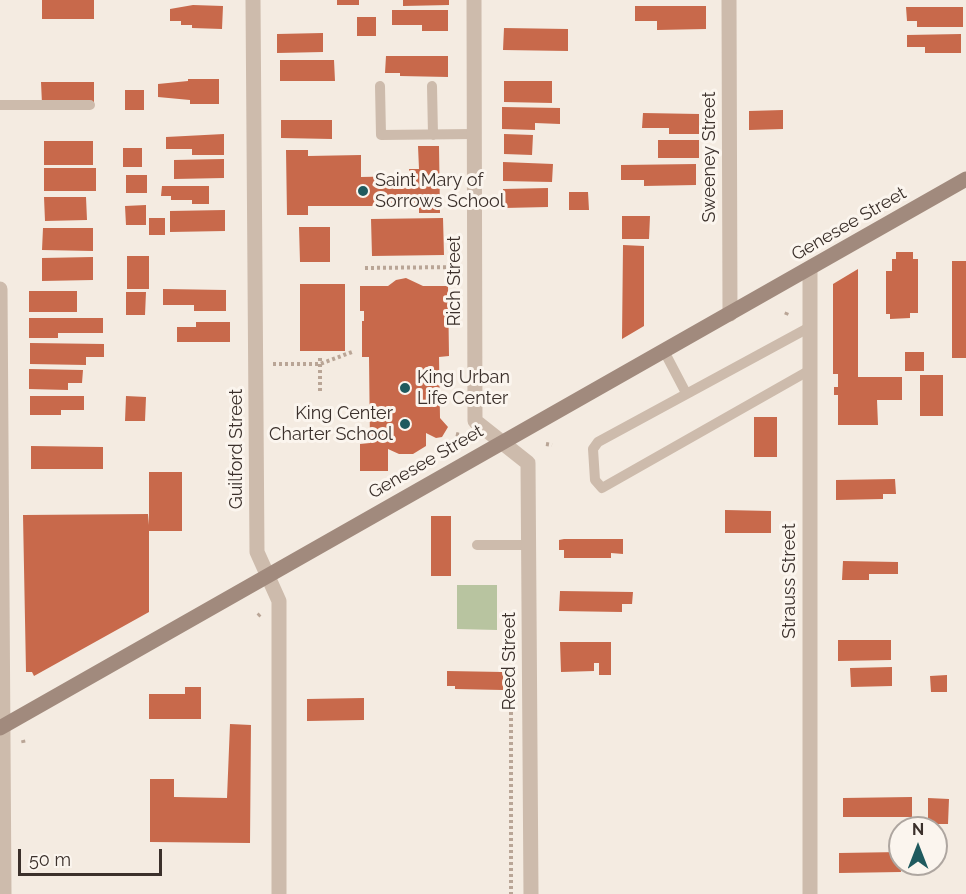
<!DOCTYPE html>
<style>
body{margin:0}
#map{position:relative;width:966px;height:894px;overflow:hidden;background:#f4ebe1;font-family:Raleway,sans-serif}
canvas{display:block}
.north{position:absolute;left:888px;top:816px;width:60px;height:60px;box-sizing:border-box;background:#fbf5ee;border:2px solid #aea6a0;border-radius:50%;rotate:0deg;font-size:16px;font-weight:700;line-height:24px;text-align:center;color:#3b302b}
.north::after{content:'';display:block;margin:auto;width:21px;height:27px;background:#1f5a5e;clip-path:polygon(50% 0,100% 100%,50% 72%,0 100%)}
.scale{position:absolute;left:18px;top:849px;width:144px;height:27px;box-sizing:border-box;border:3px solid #3b302b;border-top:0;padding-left:8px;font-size:18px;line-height:21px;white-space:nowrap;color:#3b302b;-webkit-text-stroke:4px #fbf5ee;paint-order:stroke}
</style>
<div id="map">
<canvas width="966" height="894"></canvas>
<div class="north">N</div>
<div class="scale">50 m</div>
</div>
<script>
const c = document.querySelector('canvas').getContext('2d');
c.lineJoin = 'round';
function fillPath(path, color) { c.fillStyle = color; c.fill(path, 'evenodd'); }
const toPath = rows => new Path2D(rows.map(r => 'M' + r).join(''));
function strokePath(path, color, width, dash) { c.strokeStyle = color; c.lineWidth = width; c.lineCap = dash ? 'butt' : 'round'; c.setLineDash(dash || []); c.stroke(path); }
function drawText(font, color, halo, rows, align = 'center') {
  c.font = font + ' Raleway,sans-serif'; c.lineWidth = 6; c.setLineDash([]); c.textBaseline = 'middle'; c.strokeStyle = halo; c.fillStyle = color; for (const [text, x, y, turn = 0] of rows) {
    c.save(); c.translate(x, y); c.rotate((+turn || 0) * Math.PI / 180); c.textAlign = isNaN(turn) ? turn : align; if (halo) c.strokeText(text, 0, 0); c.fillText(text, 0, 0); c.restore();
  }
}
const green = toPath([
 [457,585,497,585,497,630,457,629]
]);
const building = toPath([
 [42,0,94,0,94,19,42,19],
 [337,0,359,0,359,5,337,5],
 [403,0,449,0,449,5,403,6],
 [193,5,223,6,222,29,192,28,192,25,181,25,181,21,170,21,170,9],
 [635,6,706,6,706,29,657,30,657,21,635,21],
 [906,7,963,7,963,27,917,27,917,21,907,21],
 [392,10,448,10,448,31,422,31,422,25,392,25],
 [357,17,376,17,376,36,357,36],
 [504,28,568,29,568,51,503,50],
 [323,33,323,52,277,53,277,34],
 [961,34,961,53,925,53,925,47,907,47,907,35],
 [386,56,448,56,448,77,400,76,400,73,385,73],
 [280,60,334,60,335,81,280,81],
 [188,79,219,79,219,104,190,104,190,100,158,97,158,84,188,81],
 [504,81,552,81,552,103,504,102],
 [41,82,94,82,94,103,42,104],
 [125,90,144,90,144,110,125,110],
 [502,107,560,108,560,124,535,123,535,130,502,129],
 [783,110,783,129,749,130,749,111],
 [643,113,699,114,699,134,669,134,669,128,642,128],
 [281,120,332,120,332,139,281,138],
 [224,134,224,155,192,155,192,149,166,149,166,137],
 [504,134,533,135,532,155,504,154],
 [658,140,699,140,699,158,658,158],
 [44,141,93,141,93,165,44,165],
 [418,146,439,146,440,213,419,213,419,206,308,206,308,215,287,215,286,150,308,150,308,156,361,155,361,177,410,176,409,169,419,169],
 [123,148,142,148,142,167,123,167],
 [224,159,224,178,174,179,174,160],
 [503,162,553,164,552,182,503,181],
 [696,164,696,185,644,186,644,180,621,180,621,165],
 [44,168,96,168,96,191,44,191],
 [126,175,147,175,147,193,126,193],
 [162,186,209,186,209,204,192,204,192,200,171,200,171,196,161,196],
 [548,188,548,207,504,208,503,189],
 [569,192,588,192,589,210,569,210],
 [44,197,86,197,87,220,45,221],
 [146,205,146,225,126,225,125,206],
 [225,210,225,231,170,232,170,211],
 [622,216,650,216,649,239,622,239],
 [149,218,165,218,165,235,149,235],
 [443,218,444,255,372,256,371,219],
 [299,227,330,227,330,262,300,262],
 [43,228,93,228,93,251,42,250],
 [623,245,644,246,644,326,622,339],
 [896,252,913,252,913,259,918,259,918,313,910,313,910,318,890,319,890,314,886,314,886,271,892,271,892,259,896,259],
 [127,256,149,256,149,289,127,289],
 [93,257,93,280,42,281,42,258],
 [952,261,966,261,966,358,952,358],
 [858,269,858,377,902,377,902,400,877,400,878,425,838,425,838,395,834,395,834,387,838,387,838,374,833,374,833,284],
 [406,278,423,286,448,286,449,356,439,357,440,418,448,427,442,437,436,438,426,433,426,446,413,454,399,454,388,449,388,471,360,471,360,444,370,443,369,357,362,357,362,321,364,321,364,311,360,311,360,286,388,286,396,280],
 [300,284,345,284,345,351,300,351],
 [163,289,226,290,226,311,194,311,194,305,163,305],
 [29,291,77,291,77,312,29,312],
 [126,292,146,292,145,315,126,315],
 [29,318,103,318,103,333,58,333,58,338,29,338],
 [196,322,230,322,230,342,177,342,177,327,196,327],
 [30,343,104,344,104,357,86,357,86,365,30,364],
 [905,352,924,352,924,371,905,371],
 [29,369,83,370,82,383,68,383,68,390,29,389],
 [920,375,943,375,943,416,920,416],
 [30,396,84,396,84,410,61,410,61,415,30,415],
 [126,396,146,397,145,421,125,421],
 [754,417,777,417,777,457,754,457],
 [31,446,103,447,103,469,31,469],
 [149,472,182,472,182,531,149,531,149,612,34,676,32,672,26,672,23,515,148,514,149,525],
 [895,479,896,494,883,494,883,499,836,500,836,480],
 [725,510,771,511,771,533,725,533],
 [431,516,451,516,451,576,431,576],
 [564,539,623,539,623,554,611,553,611,558,564,558,564,550,559,550,559,540],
 [843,561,898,562,898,574,869,574,869,580,842,580],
 [560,591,633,592,632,604,622,604,622,612,559,611],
 [838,640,891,640,891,660,838,661],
 [560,642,611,642,611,675,599,675,599,663,594,663,594,671,561,672],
 [892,667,892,686,851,687,850,668],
 [447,671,503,672,503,690,455,689,455,686,447,686],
 [947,675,947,692,931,692,930,676],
 [185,687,201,687,201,719,149,719,149,694,185,694],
 [364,698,364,720,307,721,307,699],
 [230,724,251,725,250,843,150,842,150,779,174,779,174,797,227,798],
 [912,797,912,817,843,817,843,798],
 [928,798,949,799,948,824,928,824],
 [900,852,901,872,839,873,839,853]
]);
const path = toPath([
 [365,268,459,267],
 [786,315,788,310],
 [320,358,320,391],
 [273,364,320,364,352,352],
 [456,434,460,435],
 [546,444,552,445],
 [258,616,260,614],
 [511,700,511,894],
 [23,740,24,745]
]);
const service = toPath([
 [380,86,381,135,474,134],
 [432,86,433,135],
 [0,105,90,105],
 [810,327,598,442,593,449,595,480,602,488,810,370],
 [664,351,686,393],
 [477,545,529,545]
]);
const minor = toPath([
 [253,0,257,552,279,601,279,894],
 [474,0,475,421,528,463,531,894],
 [729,0,730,314],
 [810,269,810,894],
 [0,289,4,894]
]);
const secondary = toPath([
 [0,728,966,179]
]);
const markers = [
 [363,191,6,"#1f5a5e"],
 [405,388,6,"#1f5a5e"],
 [405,424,6,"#1f5a5e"]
];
const streetNames = [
 ["Sweeney Street",710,157,-90],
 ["Genesee Street",849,224,-30],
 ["Rich Street",455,281,-90],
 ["Guilford Street",237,449,-90],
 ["Genesee Street",426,462,-30],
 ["Strauss Street",790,581,-90],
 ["Reed Street",510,661,-90]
];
const poiNames = [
 ["Saint Mary of",375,181],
 ["Sorrows School",375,202],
 ["King Urban",417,378],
 ["Life Center",417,399],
 ["King Center",393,414,"right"],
 ["Charter School",393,435,"right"]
];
fillPath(green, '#b8c4a0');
fillPath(building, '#c8694b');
strokePath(path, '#b9a596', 4, [3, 3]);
strokePath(service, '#cdbbac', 10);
strokePath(minor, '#cdbbac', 15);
strokePath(secondary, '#a18a7d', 15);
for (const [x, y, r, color] of markers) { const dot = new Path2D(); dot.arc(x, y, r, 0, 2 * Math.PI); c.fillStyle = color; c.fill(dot); strokePath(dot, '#fbf5ee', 2); }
drawText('18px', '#3b302b', '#fbf5ee', streetNames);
drawText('18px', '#3b302b', '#fbf5ee', poiNames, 'left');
</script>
